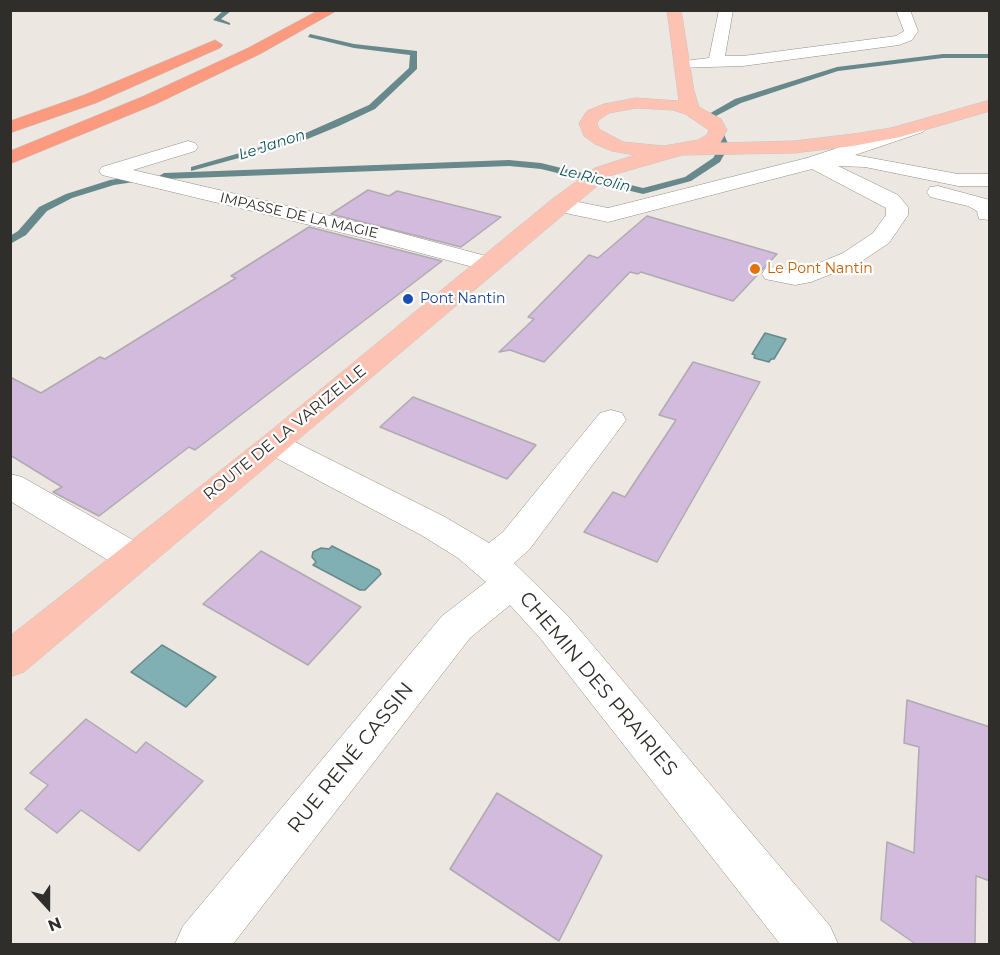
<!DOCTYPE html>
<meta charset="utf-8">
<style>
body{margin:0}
#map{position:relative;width:1000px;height:955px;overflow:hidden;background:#ede7e1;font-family:Montserrat,sans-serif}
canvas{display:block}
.frame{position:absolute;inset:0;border:12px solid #302e2b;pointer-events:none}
.north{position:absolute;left:18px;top:877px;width:60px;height:60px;-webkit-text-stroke:4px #fff;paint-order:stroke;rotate:159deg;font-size:16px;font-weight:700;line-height:24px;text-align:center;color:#302e2b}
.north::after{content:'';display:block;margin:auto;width:21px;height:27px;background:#302e2b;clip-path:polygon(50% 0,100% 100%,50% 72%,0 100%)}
</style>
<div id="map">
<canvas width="1000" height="955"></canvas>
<div class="frame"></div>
<div class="north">N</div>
</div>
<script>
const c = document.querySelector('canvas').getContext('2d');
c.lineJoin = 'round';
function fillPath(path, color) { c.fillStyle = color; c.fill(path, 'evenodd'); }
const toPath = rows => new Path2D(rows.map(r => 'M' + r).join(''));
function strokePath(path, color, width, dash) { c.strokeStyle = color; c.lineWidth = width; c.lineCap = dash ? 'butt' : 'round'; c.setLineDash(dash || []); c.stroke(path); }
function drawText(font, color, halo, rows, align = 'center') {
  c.font = font + ' Montserrat,sans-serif'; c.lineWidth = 4.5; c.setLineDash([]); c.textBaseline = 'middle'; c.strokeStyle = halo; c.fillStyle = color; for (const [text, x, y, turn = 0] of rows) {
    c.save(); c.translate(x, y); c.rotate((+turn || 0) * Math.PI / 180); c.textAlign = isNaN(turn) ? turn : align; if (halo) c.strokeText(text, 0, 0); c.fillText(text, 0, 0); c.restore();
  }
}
const water = toPath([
 [765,333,786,339,774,359,771,359,769,362,754,358,755,355,752,354,765,333],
 [332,546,379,570,381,574,365,590,360,590,313,565,316,562,312,557,313,552,321,548,329,549,332,546],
 [162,645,216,677,186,707,131,672,162,645]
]);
const stream = toPath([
 [224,10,232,10,221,19,230,23,230,25,213,20,224,10],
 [310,34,354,44,417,51,417,69,375,109,339,126,305,140,191,171,191,167,299,136,369,105,409,68,410,55,354,48,308,37,310,34],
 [943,54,990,54,990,58,943,58,838,71,741,103,716,116,729,146,720,162,691,181,643,194,541,169,509,166,164,179,159,176,164,173,509,160,541,163,643,188,685,177,713,158,721,146,707,115,735,99,837,67,943,54],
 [144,175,149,178,147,180,114,185,72,198,47,211,26,235,10,244,10,236,18,231,39,207,66,194,110,180,144,175]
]);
const building = toPath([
 [368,190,389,196,397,191,501,217,461,247,331,214,368,190],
 [647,216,777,254,733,301,641,272,638,274,630,272,544,362,510,350,499,352,534,319,528,317,589,255,598,258,647,216],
 [309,227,442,261,195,450,189,447,99,516,53,492,62,487,10,455,10,377,41,393,100,357,105,359,236,278,231,276,309,227],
 [693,362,760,382,657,562,584,532,613,492,625,497,676,420,659,415,693,362],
 [413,397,536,445,507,479,380,427,413,397],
 [261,551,361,607,308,665,203,604,261,551],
 [907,700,990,727,990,881,976,876,975,945,917,945,881,920,887,842,914,853,919,747,904,743,907,700],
 [86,719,136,753,146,742,203,781,139,851,81,810,57,833,25,809,48,785,30,773,86,719],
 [497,793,602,856,559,941,450,869,497,793]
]);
const minor = toPath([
 [719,10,733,10,725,56,743,56,896,36,904,31,896,10,910,10,918,31,912,40,899,45,743,66,676,68,674,65,676,62,709,58,719,10],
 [916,122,925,128,923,132,855,155,958,174,990,174,990,186,958,186,865,167,838,166,898,195,908,207,908,215,889,243,859,263,811,282,795,285,765,279,762,274,765,269,774,267,795,271,805,269,843,253,873,233,886,215,886,208,812,169,608,222,551,210,548,205,551,200,559,198,608,208,807,158,916,122],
 [188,141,195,143,198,147,195,151,133,170,378,227,497,259,500,264,497,269,488,271,364,238,102,175,99,171,102,167,188,141],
 [938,186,990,200,990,220,979,219,977,211,968,206,930,197,927,192,930,187,938,186],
 [611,410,622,413,626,420,529,550,514,563,568,616,830,926,838,944,780,944,540,638,510,605,470,638,233,944,175,944,183,926,442,616,486,582,458,558,421,535,263,451,258,444,263,437,274,434,285,437,445,517,489,543,503,532,600,413,611,410],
 [10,474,22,477,147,548,152,558,147,568,134,572,121,568,10,501,10,474]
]);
const major = toPath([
 [667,10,681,10,694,91,699,107,721,119,727,130,720,143,794,141,853,134,891,128,990,100,990,111,900,137,853,146,794,153,682,155,609,176,24,672,10,677,10,636,263,437,551,200,595,168,635,155,612,151,595,144,584,136,579,123,587,111,604,104,636,98,679,101,667,10],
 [636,108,673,110,685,114,709,130,707,135,698,140,664,146,623,142,599,129,597,123,600,119,609,113,636,108]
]);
const highway = toPath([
 [319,10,338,10,260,54,156,104,10,164,10,151,144,96,248,48,319,10],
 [215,40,223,45,220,48,96,103,10,133,10,121,84,95,215,40]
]);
const markers = [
 [755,269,6,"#e8710a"],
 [408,299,6,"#1a4fb4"]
];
const farStreetnames = [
 ["IMPASSE DE LA MAGIE",299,216,13]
];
const farFoodnames = [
 ["Le Pont Nantin",767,269]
];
const farTransitnames = [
 ["Pont Nantin",420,299]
];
const farWaternames = [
 ["Le Janon",272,145,-18],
 ["Le Ricolin",595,179,14]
];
const streetNames = [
 ["ROUTE DE LA VARIZELLE",285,433,-39]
];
const nearStreetnames = [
 ["CHEMIN DES PRAIRIES",598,684,50],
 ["RUE RENÉ CASSIN",351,758,-51]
];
fillPath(water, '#80b0b4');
strokePath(water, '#68898b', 1.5);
fillPath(stream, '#68898b');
fillPath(building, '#d2bbdc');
strokePath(building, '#afaab1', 1.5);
strokePath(minor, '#938e88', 1);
strokePath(major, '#c5c4c4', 1);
strokePath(highway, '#c5c4c4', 1);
fillPath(minor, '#fff');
fillPath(major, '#fdc2b2');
fillPath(highway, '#fb9a7e');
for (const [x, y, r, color] of markers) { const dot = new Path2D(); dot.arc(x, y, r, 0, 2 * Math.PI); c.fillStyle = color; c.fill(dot); strokePath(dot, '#fff', 2); }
drawText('14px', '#302e2b', '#fff', farStreetnames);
drawText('14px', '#c56008', '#fff', farFoodnames, 'left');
drawText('14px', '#164399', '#fff', farTransitnames, 'left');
drawText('italic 15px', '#0c5458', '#fff', farWaternames);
drawText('16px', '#302e2b', '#fff', streetNames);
drawText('20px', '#302e2b', '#fff', nearStreetnames);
</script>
